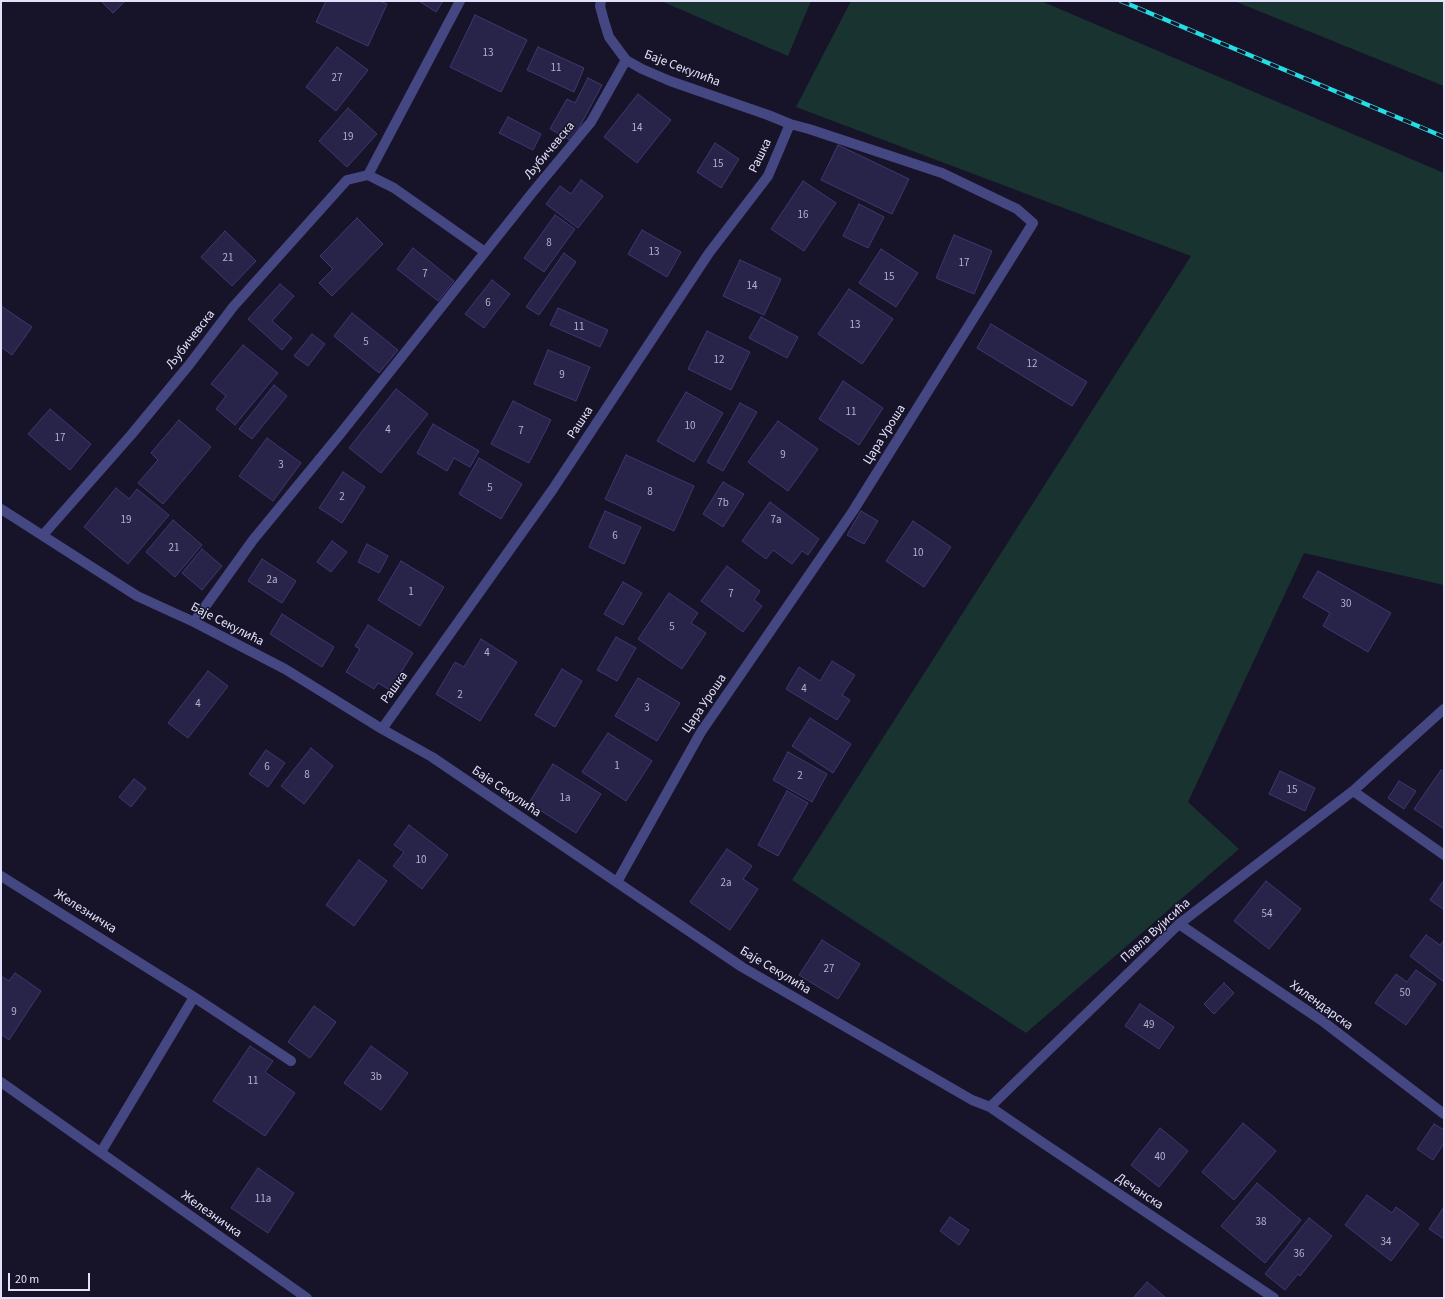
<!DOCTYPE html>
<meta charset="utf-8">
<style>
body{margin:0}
#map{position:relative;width:1445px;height:1299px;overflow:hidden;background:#171429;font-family:"Source Sans 3",sans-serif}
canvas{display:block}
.frame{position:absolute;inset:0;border:2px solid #e2e1fb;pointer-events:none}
.scale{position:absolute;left:8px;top:1273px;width:82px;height:18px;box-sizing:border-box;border:2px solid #e2e1fb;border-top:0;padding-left:5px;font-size:12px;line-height:14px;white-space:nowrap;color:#e2e1fb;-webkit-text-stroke:3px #171429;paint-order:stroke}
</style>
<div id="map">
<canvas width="1445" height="1299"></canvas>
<div class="frame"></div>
<div class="scale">20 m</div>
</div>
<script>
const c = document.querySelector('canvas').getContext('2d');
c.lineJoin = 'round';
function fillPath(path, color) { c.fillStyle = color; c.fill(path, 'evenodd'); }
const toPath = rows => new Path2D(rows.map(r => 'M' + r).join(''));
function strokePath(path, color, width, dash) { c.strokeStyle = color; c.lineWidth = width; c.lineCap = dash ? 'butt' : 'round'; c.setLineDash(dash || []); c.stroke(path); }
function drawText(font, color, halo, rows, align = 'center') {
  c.font = font + ' "Source Sans 3",sans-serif'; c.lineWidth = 3; c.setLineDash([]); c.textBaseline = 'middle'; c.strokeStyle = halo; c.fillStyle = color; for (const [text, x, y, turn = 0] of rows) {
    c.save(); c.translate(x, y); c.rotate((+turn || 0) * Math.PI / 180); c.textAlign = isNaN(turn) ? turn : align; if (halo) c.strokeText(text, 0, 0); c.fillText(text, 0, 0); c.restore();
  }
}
const green = toPath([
 [661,1,811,1,788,56],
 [851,1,1041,1,1444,173,1444,585,1304,553,1188,802,1239,849,1026,1033,792,880,1191,256,796,107],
 [1234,1,1444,1,1444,86]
]);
const building = toPath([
 [101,1,125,1,113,13,101,1],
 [326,1,380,1,387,4,368,46,316,22,326,1],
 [419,1,443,1,436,12,419,1],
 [475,15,527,40,501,92,450,67,475,15],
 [337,47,368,70,336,111,306,87,337,47],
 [538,47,584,68,574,92,527,70,538,47],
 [588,78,602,85,572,141,550,129,567,99,575,103,588,78],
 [638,94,671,120,637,163,604,137,638,94],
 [348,108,377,134,347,167,319,141,348,108],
 [508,117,541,134,533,150,499,133,508,117],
 [715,143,739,159,721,188,697,172,715,143],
 [838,145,909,179,892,214,821,180,838,145],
 [581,180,603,196,578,228,546,204,560,186,571,194,581,180],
 [803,181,836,203,804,251,771,229,803,181],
 [859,204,884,217,868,248,843,236,859,204],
 [555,215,575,229,544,272,524,258,555,215],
 [357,218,383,244,332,296,319,283,333,269,320,256,357,218],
 [642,230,681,252,667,277,628,254,642,230],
 [225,231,256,261,232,286,201,257,225,231],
 [954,235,992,251,974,294,936,278,954,235],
 [413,248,454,281,438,301,397,269,413,248],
 [881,249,918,273,896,307,859,283,881,249],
 [564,253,576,262,539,315,526,307,564,253],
 [740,260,781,279,764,315,723,296,740,260],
 [492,280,510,294,484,328,465,314,492,280],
 [280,284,294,296,272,321,292,338,282,350,248,319,280,284],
 [849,289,893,319,862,364,818,334,849,289],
 [1,306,32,327,12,355,1,347,1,306],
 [558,308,608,330,600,347,550,325,558,308],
 [352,313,398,350,379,373,334,336,352,313],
 [761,317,798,337,787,358,749,338,761,317],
 [991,324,1087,382,1072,406,977,348,991,324],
 [707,331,750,352,731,390,688,369,707,331],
 [312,334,325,344,308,366,294,356,312,334],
 [243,345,278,373,235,425,216,409,226,396,211,384,243,345],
 [548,350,590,367,576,401,534,384,548,350],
 [843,381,883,408,859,445,819,419,843,381],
 [274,385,287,396,252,439,239,429,274,385],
 [396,389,428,414,381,473,349,448,396,389],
 [686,392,723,413,694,462,657,441,686,392],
 [513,401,551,420,529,463,491,444,513,401],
 [740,403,757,412,723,471,707,462,740,403],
 [50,409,91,444,70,470,28,434,50,409],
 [179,420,211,447,163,504,138,483,158,460,151,453,179,420],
 [778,421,818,449,788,491,748,462,778,421],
 [433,424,479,451,470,467,454,458,447,471,417,453,433,424],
 [267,438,301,463,273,501,239,476,267,438],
 [626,455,694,486,674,531,605,499,626,455],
 [479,458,522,484,501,519,459,494,479,458],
 [343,472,365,487,342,523,319,508,343,472],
 [723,482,744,494,723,527,703,514,723,482],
 [116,488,129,499,137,489,169,515,128,564,84,527,116,488],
 [770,502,819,539,808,555,802,551,792,564,773,550,766,559,742,541,770,502],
 [605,511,641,527,624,564,589,547,605,511],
 [861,511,878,521,864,544,847,535,861,511],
 [173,520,202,545,175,577,146,552,173,520],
 [913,521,951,547,924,587,886,561,913,521],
 [332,541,347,552,331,572,317,562,332,541],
 [367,544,388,556,379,573,358,562,367,544],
 [202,549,222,566,202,590,182,573,202,549],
 [262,559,296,581,282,603,248,581,262,559],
 [401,561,444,587,420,626,378,600,401,561],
 [727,566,760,591,754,600,762,606,743,632,701,601,727,566],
 [1318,571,1391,613,1368,652,1323,626,1330,613,1303,597,1318,571],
 [623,582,642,593,623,625,604,614,623,582],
 [669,593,698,613,691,623,706,633,682,669,638,639,669,593],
 [282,614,334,647,322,667,270,634,282,614],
 [368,625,413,653,390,690,378,683,374,689,346,672,360,649,355,646,368,625],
 [616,637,636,648,617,681,597,670,616,637],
 [481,639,517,662,480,721,436,694,455,662,464,667,481,639],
 [832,661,855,675,842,695,850,700,837,720,786,689,799,667,820,681,832,661],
 [562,669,582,681,555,727,535,715,562,669],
 [208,671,228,686,188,738,168,723,208,671],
 [638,678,680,703,657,741,615,716,638,678],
 [810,718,851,744,833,773,792,746,810,718],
 [608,733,652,761,626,801,582,772,608,733],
 [311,748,333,766,304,804,281,786,311,748],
 [266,750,285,763,268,787,249,774,266,750],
 [788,752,827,774,812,802,773,780,788,752],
 [553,764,601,794,576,833,529,803,553,764],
 [1441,770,1444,772,1444,829,1414,809,1441,770],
 [1280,771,1315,788,1305,811,1269,794,1280,771],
 [134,779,146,788,131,807,119,797,134,779],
 [1399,781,1416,791,1404,809,1388,798,1399,781],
 [787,791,808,803,778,856,758,845,787,791],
 [409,825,448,855,422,889,393,866,404,852,394,845,409,825],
 [727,849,752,866,743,879,758,889,730,930,690,902,727,849],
 [359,860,387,881,354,926,326,905,359,860],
 [1444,880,1444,908,1443,909,1430,900,1444,880],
 [1266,881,1301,909,1269,949,1234,921,1266,881],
 [1426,935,1440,945,1444,940,1444,982,1410,956,1426,935],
 [822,940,860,964,838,999,799,975,822,940],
 [1416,970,1436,984,1406,1025,1375,1003,1396,974,1407,982,1416,970],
 [15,973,41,991,9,1040,1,1034,1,976,9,981,15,973],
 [1224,983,1234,993,1214,1014,1204,1004,1224,983],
 [1140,1004,1174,1027,1159,1049,1125,1026,1140,1004],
 [314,1006,336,1022,310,1058,288,1042,314,1006],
 [250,1046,273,1061,265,1072,295,1093,265,1136,213,1101,250,1046],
 [371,1046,408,1073,381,1110,344,1083,371,1046],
 [1243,1123,1276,1151,1234,1200,1202,1172,1243,1123],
 [1434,1124,1444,1130,1444,1143,1433,1160,1417,1149,1434,1124],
 [1160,1128,1188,1151,1159,1187,1131,1165,1160,1128],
 [258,1168,294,1193,268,1233,231,1208,258,1168],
 [1257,1183,1301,1220,1265,1263,1221,1226,1257,1183],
 [1367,1195,1392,1213,1396,1207,1419,1224,1391,1261,1345,1225,1367,1195],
 [1444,1207,1444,1239,1429,1229,1444,1207],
 [950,1217,969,1230,959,1245,940,1231,950,1217],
 [1309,1218,1332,1236,1300,1276,1298,1274,1285,1290,1265,1274,1309,1218],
 [1147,1282,1166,1298,1133,1298,1147,1282]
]);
const minor = toPath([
 [601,1,600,6,604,21,609,37,626,60,642,69,670,81,768,115,790,124,809,129,942,173,1017,209,1033,223,853,511,701,732,617,882],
 [368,175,460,1],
 [1,509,137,596,194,622,285,669,382,729,432,757,742,967,972,1100,990,1107,1043,1143,1274,1298],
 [43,535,131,435,189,365,233,307,347,180,368,175,394,188,485,252],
 [194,622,253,540,341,433,532,193,591,122,626,60],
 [382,729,553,489,709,253,768,176,790,124],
 [1353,791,1444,855],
 [1,876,194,997,291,1061],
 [1179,924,1321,1020,1444,1114],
 [1,1082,307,1298],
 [990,1107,1179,924,1353,791,1444,709],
 [101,1152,194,997]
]);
const rail = toPath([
 [1121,1,1444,137]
]);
const numberNames = [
 ["13",488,54],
 ["11",556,69],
 ["27",337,79],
 ["14",637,129],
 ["19",348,138],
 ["15",718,165],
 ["16",803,216],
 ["8",549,244],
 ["13",654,253],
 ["21",228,259],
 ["17",964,264],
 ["7",425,275],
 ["15",889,278],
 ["14",752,287],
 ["6",488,304],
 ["13",855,326],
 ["11",579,328],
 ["5",366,343],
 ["12",719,361],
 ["12",1032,365],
 ["9",562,376],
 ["11",851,413],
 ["10",690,427],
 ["4",388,431],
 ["7",521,432],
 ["17",60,439],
 ["9",783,456],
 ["3",281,466],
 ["5",490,489],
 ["8",650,493],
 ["2",342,498],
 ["7b",723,504],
 ["19",126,521],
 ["7a",776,521],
 ["6",615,537],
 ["21",174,549],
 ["10",918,554],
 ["2a",272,581],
 ["1",411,593],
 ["7",731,595],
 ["30",1346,605],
 ["5",672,628],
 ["4",487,654],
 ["4",804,690],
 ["2",460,696],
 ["4",198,705],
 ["3",647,709],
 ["1",617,767],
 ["6",267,768],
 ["8",307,776],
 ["2",800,777],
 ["15",1292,791],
 ["1a",565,799],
 ["10",421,861],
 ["2a",726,884],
 ["54",1267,915],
 ["27",829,970],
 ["50",1405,994],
 ["9",14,1013],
 ["49",1149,1026],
 ["3b",376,1078],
 ["11",253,1082],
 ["40",1160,1158],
 ["11a",263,1200],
 ["38",1261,1223],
 ["34",1386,1243],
 ["36",1299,1255]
];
const streetNames = [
 ["Баје Секулића",682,69,21],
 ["Љубичевска",550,151,-50],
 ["Рашка",761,156,-64],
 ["Љубичевска",191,340,-52],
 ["Рашка",581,423,-57],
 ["Цара Уроша",885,435,-58],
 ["Баје Секулића",227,625,27],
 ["Рашка",395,688,-54],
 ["Цара Уроша",705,704,-56],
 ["Баје Секулића",506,792,34],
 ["Железничка",85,912,32],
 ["Павла Вујисића",1156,931,-42],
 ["Баје Секулића",775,971,31],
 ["Хилендарска",1321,1006,36],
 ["Дечанска",1139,1192,34],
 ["Железничка",211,1215,35]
];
fillPath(green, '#183330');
fillPath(building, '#282348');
strokePath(building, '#3f3871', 1);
strokePath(minor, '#454783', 10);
strokePath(rail, '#24dee4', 4.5);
strokePath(rail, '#171429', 3, [9]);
drawText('11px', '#b4b2ce', null, numberNames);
drawText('13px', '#e2e1fb', '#171429', streetNames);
</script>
